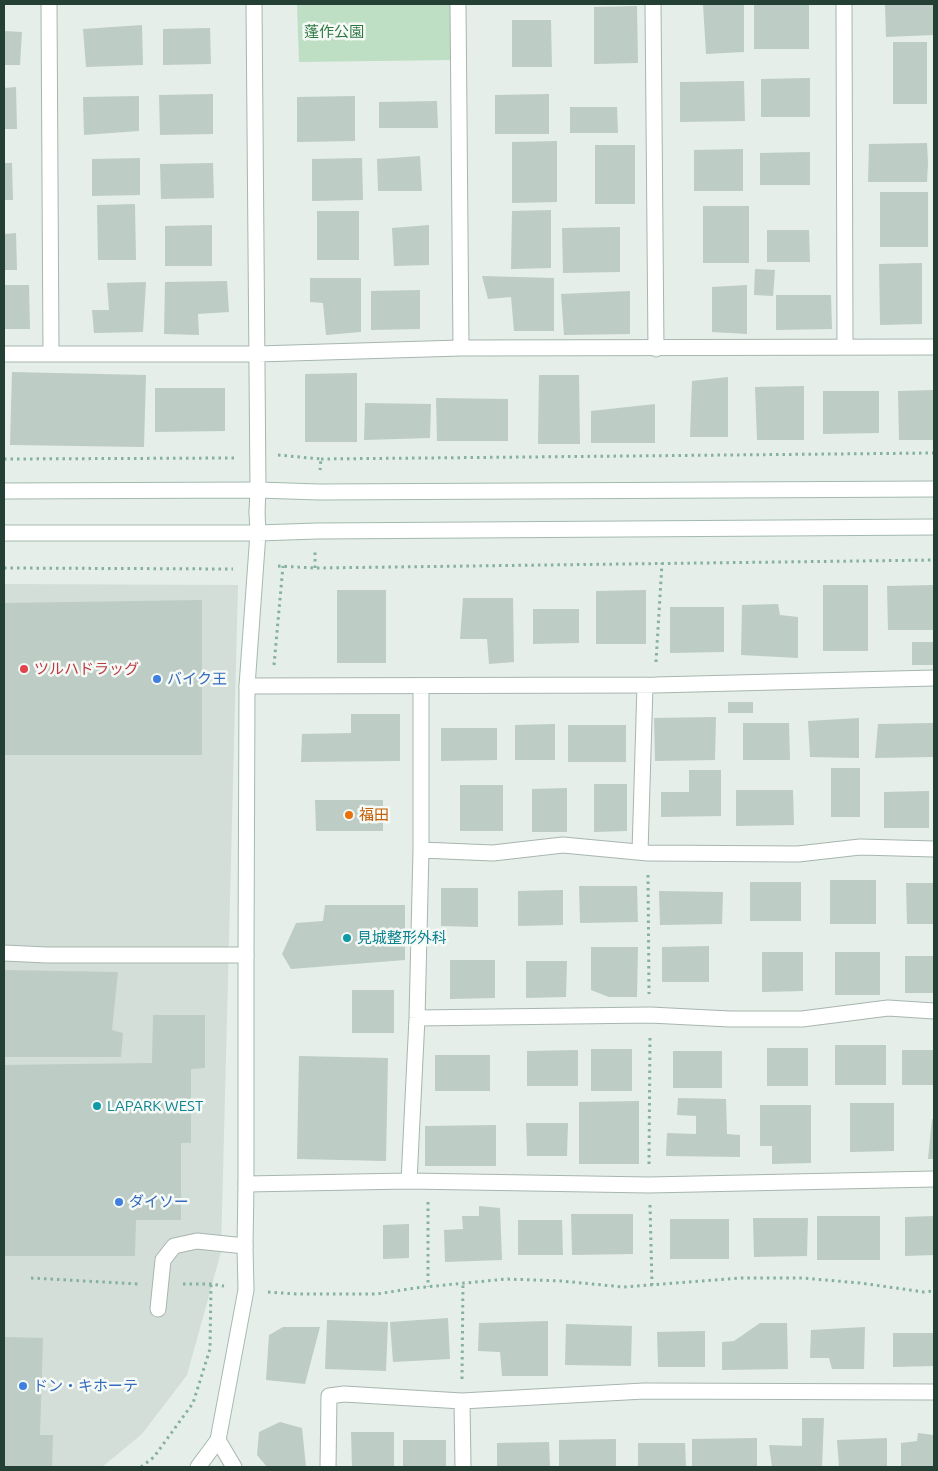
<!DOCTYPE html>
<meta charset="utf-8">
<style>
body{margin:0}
#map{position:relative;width:938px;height:1471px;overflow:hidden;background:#e5eee9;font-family:Ubuntu,sans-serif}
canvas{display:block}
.frame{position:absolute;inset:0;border:5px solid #244035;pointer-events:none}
</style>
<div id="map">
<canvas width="938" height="1471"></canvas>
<div class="frame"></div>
</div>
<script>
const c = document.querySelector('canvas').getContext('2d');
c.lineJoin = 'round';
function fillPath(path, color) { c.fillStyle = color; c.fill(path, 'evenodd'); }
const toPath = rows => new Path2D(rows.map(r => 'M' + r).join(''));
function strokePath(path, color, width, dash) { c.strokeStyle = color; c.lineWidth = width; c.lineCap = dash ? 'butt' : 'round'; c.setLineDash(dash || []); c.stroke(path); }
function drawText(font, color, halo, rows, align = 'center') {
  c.font = font + ' Ubuntu,"Noto Sans JP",sans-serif'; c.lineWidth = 5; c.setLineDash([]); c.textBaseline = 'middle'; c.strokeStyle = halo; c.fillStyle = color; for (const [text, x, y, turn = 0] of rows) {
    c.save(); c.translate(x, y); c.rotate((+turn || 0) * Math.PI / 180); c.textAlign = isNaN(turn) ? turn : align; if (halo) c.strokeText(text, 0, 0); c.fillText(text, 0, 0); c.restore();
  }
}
const built = toPath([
 [4,584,238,585,221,1252,187,1375,142,1434,102,1467,4,1467]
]);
const green = toPath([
 [297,4,452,4,453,60,299,62]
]);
const building = toPath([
 [703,4,744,4,744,52,706,54],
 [809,4,809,49,754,49,754,5],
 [885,4,934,4,934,35,886,37],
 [637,6,638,63,594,64,594,7],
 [512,20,551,20,552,67,512,67],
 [142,25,143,65,86,67,83,29],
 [210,28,211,64,163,65,163,29],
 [4,31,22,32,20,65,4,65],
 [893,42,927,42,927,104,893,104],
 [810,78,810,117,761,117,761,79],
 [744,81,745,121,680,122,680,82],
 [16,87,17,129,4,129,4,88],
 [213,94,213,134,160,135,159,95],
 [549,94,549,134,495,134,495,95],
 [139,96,139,131,84,135,83,97],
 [355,96,355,141,297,142,297,97],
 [437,101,438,128,379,128,379,102],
 [570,107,617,107,618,133,570,133],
 [557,141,557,202,512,203,512,142],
 [927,143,928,163,927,182,868,182,869,144],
 [595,145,635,145,635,204,595,204],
 [743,149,743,191,694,191,694,150],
 [810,152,810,185,760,185,760,153],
 [420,156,422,191,378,191,377,159],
 [140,158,140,195,92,196,92,159],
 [362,158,363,200,312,201,312,159],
 [4,163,12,163,13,200,4,200],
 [213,163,214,198,161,199,160,164],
 [880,192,928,192,928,247,880,247],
 [135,204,136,260,98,260,97,205],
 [703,206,749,206,749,263,703,263],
 [551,210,551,268,511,269,512,211],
 [317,211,359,211,359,260,317,260],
 [212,225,212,266,165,266,165,226],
 [429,225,429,265,394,266,392,228],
 [620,227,620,272,563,273,562,228],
 [767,230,809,230,810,262,767,262],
 [16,233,17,270,4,270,4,234],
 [922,263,922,324,880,325,879,264],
 [755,269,775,270,773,296,754,295],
 [482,276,554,278,554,331,514,331,511,297,488,299],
 [310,278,361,278,361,332,326,335,323,303,310,302],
 [227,281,229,312,198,314,199,335,164,334,165,282],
 [146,282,143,332,94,333,92,310,109,310,107,283],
 [4,285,29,285,30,329,4,329],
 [747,285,747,334,712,332,712,287],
 [420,290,420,329,371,330,371,291],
 [630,291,630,334,564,335,561,294],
 [776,295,831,295,832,329,776,330],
 [12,372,146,375,144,447,10,445],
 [357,373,357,442,305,442,305,374],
 [539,375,579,375,580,444,538,444],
 [728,377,728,437,690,437,692,381],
 [804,386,804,440,757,440,755,387],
 [155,388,225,388,225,431,155,432],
 [934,390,934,440,899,440,898,391],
 [823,391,879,391,879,433,823,434],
 [436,398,508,399,508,441,437,441],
 [365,403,431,404,430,438,364,440],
 [655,404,655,443,591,443,591,411],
 [823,585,868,585,868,651,823,651],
 [934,585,934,630,888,630,887,586],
 [337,590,386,590,386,663,337,663],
 [646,590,646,644,596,644,596,591],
 [463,598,513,598,514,662,489,664,487,639,460,639],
 [202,600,202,755,4,755,4,603],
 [778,604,780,615,798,617,798,658,741,655,742,605],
 [670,607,724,607,724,652,670,653],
 [533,609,579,609,579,643,533,644],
 [912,642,934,642,934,665,912,665],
 [728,702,753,702,753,713,728,713],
 [351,714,400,714,400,761,301,762,302,734,351,733],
 [716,717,715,760,655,761,654,718],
 [859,718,859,758,810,757,808,721],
 [743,723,789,723,790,760,743,760],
 [933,723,933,757,875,758,878,724],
 [555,724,555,760,515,760,515,725],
 [568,725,626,725,626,762,568,762],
 [441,728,497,728,497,760,441,761],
 [831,768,860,768,860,817,831,817],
 [689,770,721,770,721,816,661,817,661,792,689,792],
 [594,784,627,784,627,831,594,832],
 [460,785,503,785,503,831,460,831],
 [567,788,567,832,532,832,532,789],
 [736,790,793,790,794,825,736,826],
 [929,791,929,828,884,828,884,792],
 [315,800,383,800,383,831,316,831],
 [830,880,876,880,876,924,830,924],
 [750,882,801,882,801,921,750,921],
 [906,883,934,883,934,924,907,924],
 [579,886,637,886,638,922,580,923],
 [441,888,478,888,478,927,441,926],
 [563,890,563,925,518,926,518,891],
 [659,891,723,892,722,924,660,925],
 [325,905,405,905,405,960,291,969,282,954,296,923,323,921],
 [709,946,709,982,662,982,662,947],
 [591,947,638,947,637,997,609,997,591,990],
 [762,952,803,952,803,991,762,992],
 [835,952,880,952,880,995,835,995],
 [905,956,934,956,934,993,905,993],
 [450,960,495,960,495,998,450,999],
 [526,961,567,961,566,997,526,998],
 [4,970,118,972,112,1030,123,1033,121,1057,4,1057],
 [352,990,394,990,394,1033,352,1033],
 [153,1015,205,1015,205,1068,191,1069,191,1143,181,1143,181,1220,136,1220,135,1256,4,1256,4,1065,152,1063],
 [835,1045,886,1045,886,1085,835,1085],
 [767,1048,808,1048,808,1086,767,1086],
 [591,1049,632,1049,632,1091,591,1091],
 [578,1050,578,1086,527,1086,527,1051],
 [902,1050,934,1050,934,1085,902,1085],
 [673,1051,722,1051,722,1088,673,1088],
 [435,1055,490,1055,490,1091,435,1091],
 [299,1056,388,1058,386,1161,297,1159],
 [678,1098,726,1099,727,1134,740,1135,740,1157,666,1156,667,1133,696,1134,696,1116,677,1115],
 [639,1101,639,1164,579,1164,579,1102],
 [850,1103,894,1103,894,1151,850,1152],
 [760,1105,811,1105,811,1163,772,1164,772,1146,760,1146],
 [932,1119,934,1119,934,1159,928,1159],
 [526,1123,568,1123,567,1156,527,1156],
 [496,1125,496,1166,425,1166,425,1126],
 [479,1206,500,1208,502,1260,445,1262,444,1230,463,1229,462,1216,479,1216],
 [571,1214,633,1214,633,1254,572,1255],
 [817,1216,880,1216,880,1260,817,1260],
 [934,1216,934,1255,905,1256,905,1217],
 [753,1218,808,1218,807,1256,754,1257],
 [670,1219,729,1219,729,1259,670,1259],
 [518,1220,562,1220,563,1255,518,1255],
 [409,1224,409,1258,383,1259,383,1225],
 [448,1318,450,1359,393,1362,390,1322],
 [327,1320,388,1322,386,1371,325,1369],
 [548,1321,548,1376,502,1376,500,1352,478,1351,479,1323],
 [760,1323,787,1323,788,1369,722,1370,722,1342,734,1341],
 [566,1324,632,1326,631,1366,565,1365],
 [283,1327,320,1327,305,1384,266,1380,269,1335],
 [865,1327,864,1369,832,1369,829,1358,810,1358,811,1330],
 [705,1331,705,1367,658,1367,657,1332],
 [893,1333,934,1333,934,1366,893,1367],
 [4,1337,43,1338,40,1435,53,1435,52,1467,4,1467],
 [802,1418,824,1418,822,1467,772,1467,769,1445,802,1446],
 [280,1422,302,1428,306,1467,267,1467,257,1455,259,1432],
 [351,1432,394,1432,394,1467,352,1467],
 [918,1433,934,1435,934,1467,901,1467,901,1443,917,1441],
 [757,1438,757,1467,692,1467,692,1439],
 [887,1438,887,1467,839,1467,837,1440],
 [616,1439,616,1467,559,1467,559,1440],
 [403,1440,446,1440,446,1467,403,1467],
 [549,1442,550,1467,497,1467,497,1443],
 [638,1443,685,1443,686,1467,638,1467]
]);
const path = toPath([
 [278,455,321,459,320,470],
 [4,459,234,458],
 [321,459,934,453],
 [278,566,315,568,934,560],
 [4,568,233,569],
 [315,568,315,551],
 [656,662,662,563],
 [274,665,283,566],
 [648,875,649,994],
 [649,1164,650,1035],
 [428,1202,428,1287],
 [650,1205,652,1285],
 [31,1278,139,1284],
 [183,1284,211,1284,224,1286],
 [268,1292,296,1294,377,1294,415,1288,506,1279,561,1281,623,1287,741,1278,802,1278,860,1283,924,1292,934,1291],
 [462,1379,463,1282],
 [141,1467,154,1457,193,1403,210,1349,211,1284]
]);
const lane = toPath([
 [4,953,47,955,246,955],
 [158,1309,163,1260,174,1246,197,1241,245,1246]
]);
const street = toPath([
 [49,4,51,354],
 [254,4,258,490,257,512],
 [458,4,461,348],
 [653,4,656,349],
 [844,4,845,347],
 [4,354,257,354,461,348,934,347],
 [247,686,655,685,934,678],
 [421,850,493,853,563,845,648,853,798,854,860,847,934,849],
 [640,852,645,685],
 [417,1018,650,1015,730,1019,802,1019,888,1008,934,1011],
 [409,1181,417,1018,421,850,421,687],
 [246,1184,409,1181,649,1185,934,1179],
 [462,1401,463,1467],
 [218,1440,234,1467],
 [328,1467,329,1396,344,1394,462,1401,644,1391,934,1392]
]);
const secondary = toPath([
 [4,491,258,490,319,492,934,489],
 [4,533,258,533,317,531,934,527],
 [198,1467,218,1440,246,1290,245,1246,246,1184,246,955,247,686,258,533,257,512]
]);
const markers = [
 [24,669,5,"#e0444e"],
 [157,679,5,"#3f7fe0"],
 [349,815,5,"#e8710a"],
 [347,938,5,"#0f9aa8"],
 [97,1106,5,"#0f9aa8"],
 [119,1202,5,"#3f7fe0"],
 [23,1386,5,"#3f7fe0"]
];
const parkNames = [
 ["蓬作公園",334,32]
];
const healthNames = [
 ["ツルハドラッグ",34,669]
];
const shopNames = [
 ["バイク王",167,679],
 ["ダイソー",129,1202],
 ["ドン・キホーテ",33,1386]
];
const foodNames = [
 ["福田",359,815]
];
const cultureNames = [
 ["見城整形外科",357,938],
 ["LAPARK WEST",107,1106]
];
fillPath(built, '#d3ded8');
fillPath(green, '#bedfc3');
fillPath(building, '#bdccc4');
strokePath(lane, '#a7b6af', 17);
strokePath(street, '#a7b6af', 17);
strokePath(secondary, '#a3baaf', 17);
strokePath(path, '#85b19f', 3, [2.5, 4]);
strokePath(lane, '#fff', 15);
strokePath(street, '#fff', 15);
strokePath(secondary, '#fff', 15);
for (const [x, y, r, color] of markers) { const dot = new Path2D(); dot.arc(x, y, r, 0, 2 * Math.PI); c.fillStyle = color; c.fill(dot); strokePath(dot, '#f6faf7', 2); }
drawText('15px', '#2e7742', '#f6faf7', parkNames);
drawText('15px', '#be3a42', '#f6faf7', healthNames, 'left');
drawText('15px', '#366cbe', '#f6faf7', shopNames, 'left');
drawText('15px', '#c56008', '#f6faf7', foodNames, 'left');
drawText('15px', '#0d838f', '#f6faf7', cultureNames, 'left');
</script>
